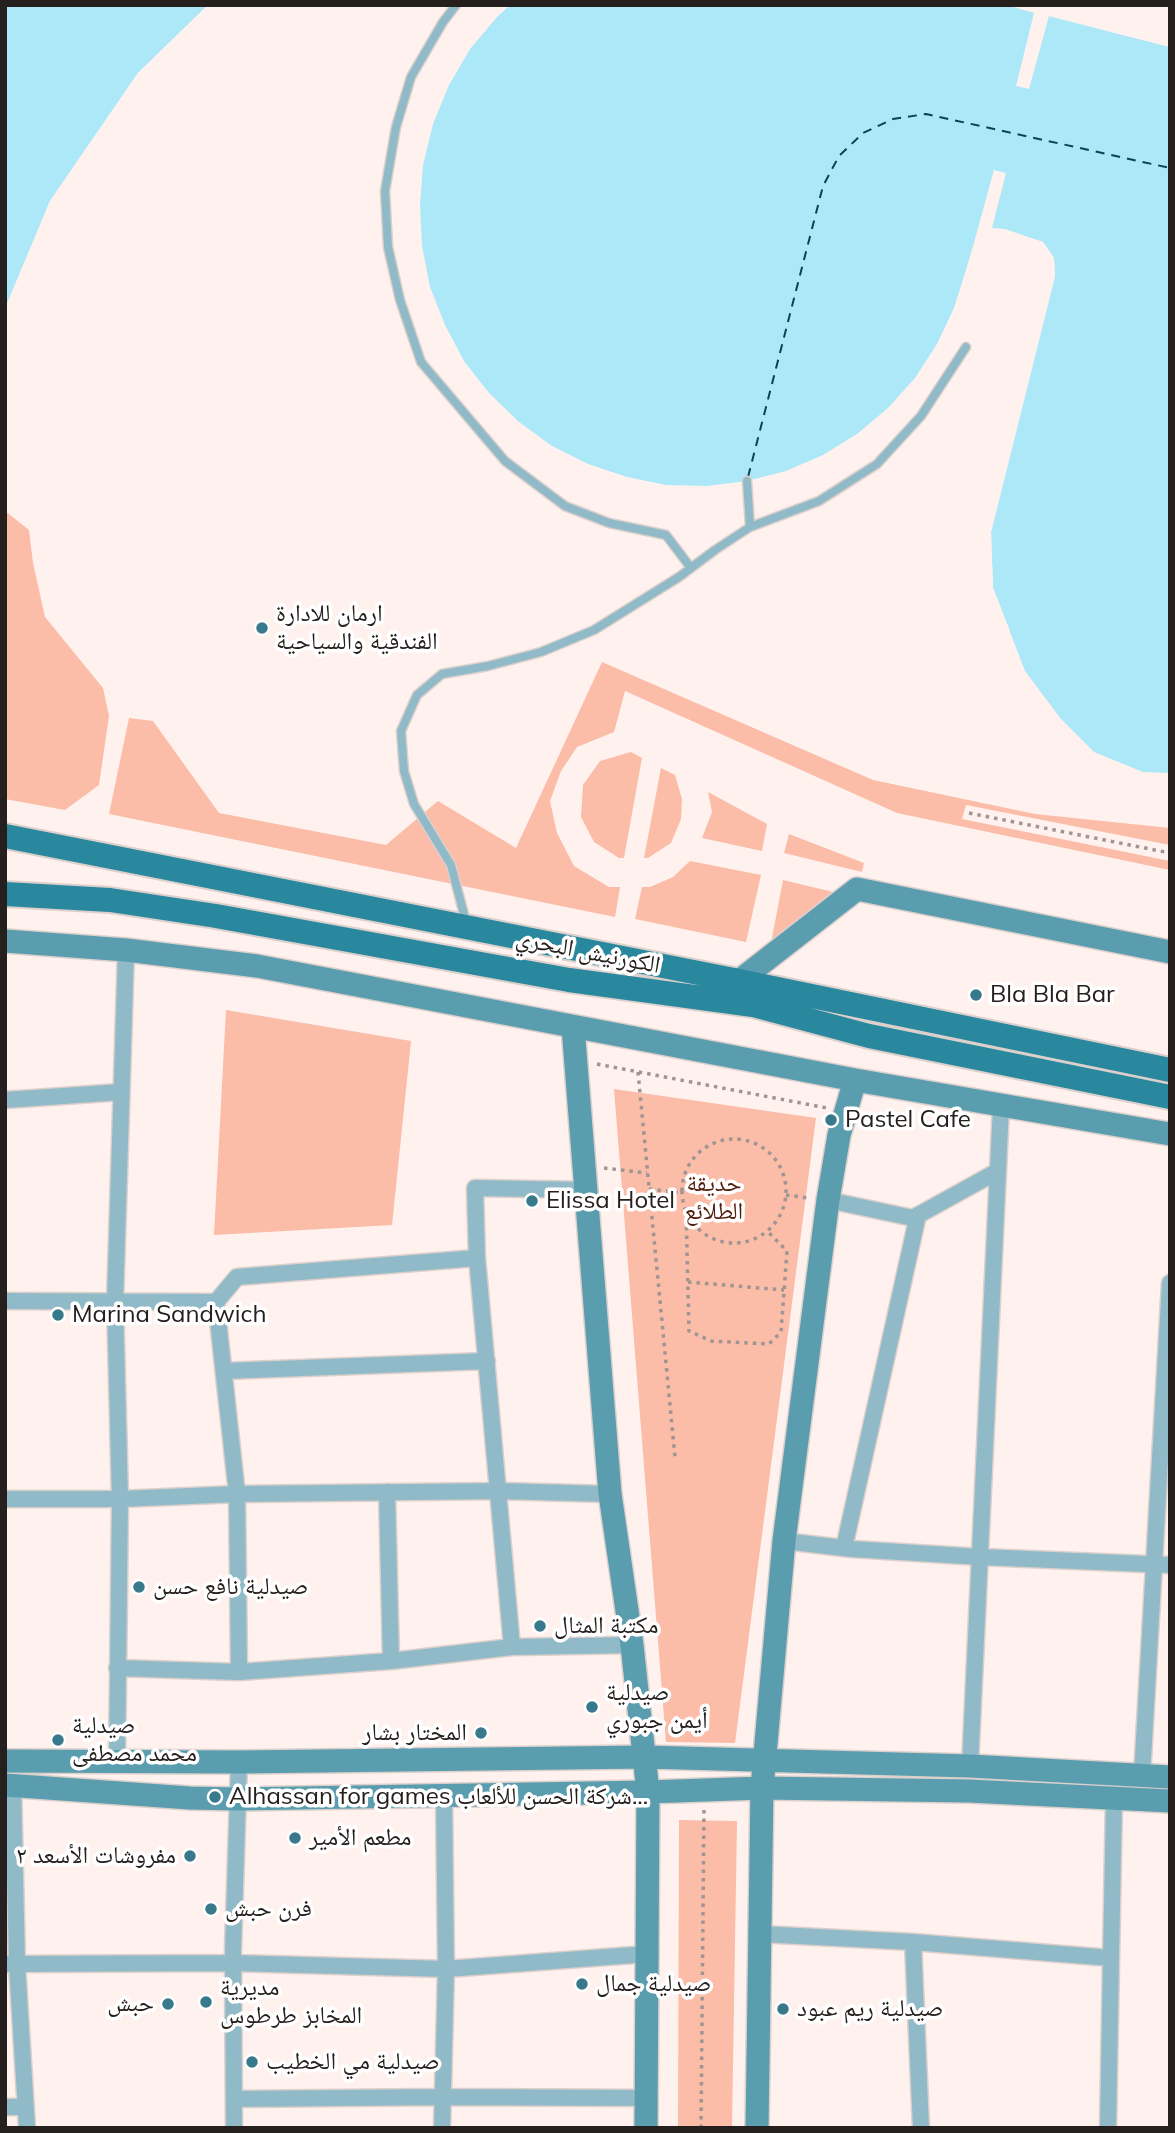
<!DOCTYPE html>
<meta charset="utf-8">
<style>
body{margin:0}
#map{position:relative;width:1175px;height:2133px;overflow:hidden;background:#fff2ee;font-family:Mulish,sans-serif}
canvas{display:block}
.frame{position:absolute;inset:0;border:7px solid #25201e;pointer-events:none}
</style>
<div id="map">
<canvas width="1175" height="2133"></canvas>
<div class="frame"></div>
</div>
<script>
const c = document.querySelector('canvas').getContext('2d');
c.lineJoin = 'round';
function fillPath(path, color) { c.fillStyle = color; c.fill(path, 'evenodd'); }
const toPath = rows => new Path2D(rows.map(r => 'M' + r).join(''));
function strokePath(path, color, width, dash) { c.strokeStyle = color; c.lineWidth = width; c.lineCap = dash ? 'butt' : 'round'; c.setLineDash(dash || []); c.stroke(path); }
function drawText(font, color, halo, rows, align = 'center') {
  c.font = font + ' Mulish,"Noto Naskh Arabic",sans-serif'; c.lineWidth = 7; c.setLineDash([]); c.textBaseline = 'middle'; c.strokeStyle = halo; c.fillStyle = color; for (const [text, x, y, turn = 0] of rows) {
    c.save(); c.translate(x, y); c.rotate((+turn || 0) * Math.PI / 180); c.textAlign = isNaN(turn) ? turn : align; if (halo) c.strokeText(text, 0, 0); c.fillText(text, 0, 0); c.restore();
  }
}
const green = toPath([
 [5,511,29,530,33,563,45,617,103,688,109,716,99,785,65,810,5,799],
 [602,662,873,780,1035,814,1170,828,1170,845,966,805,962,819,1170,861,1170,870,897,813,625,691,614,732,577,747,561,771,550,801,557,833,574,866,609,887,620,887,615,917,109,814,129,718,153,721,219,813,386,845,438,801,516,848],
 [631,752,642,758,624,858,619,858,594,842,581,817,583,785,600,761],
 [661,768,675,775,682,799,681,819,671,843,648,858,644,858],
 [708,792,767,824,762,851,702,838,712,812],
 [789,834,864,863,862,872,784,853],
 [690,861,761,875,746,942,635,919,642,887,650,887,673,877],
 [783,880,850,896,768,959],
 [226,1010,411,1041,392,1225,214,1235],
 [614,1089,816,1118,735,1743,666,1742],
 [679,1820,737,1821,732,2128,678,2128]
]);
const water = toPath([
 [5,5,208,5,138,73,50,201,5,308],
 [510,5,1007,5,1170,47,1170,773,1143,772,1094,752,1061,719,1025,671,993,588,991,532,1055,276,1054,258,1043,242,992,228,977,235,954,308,937,344,915,378,888,408,857,434,823,455,786,471,747,481,707,486,666,485,627,477,588,464,552,446,519,422,489,393,464,361,445,325,430,287,422,246,420,205,423,165,433,124,449,85,470,49,497,17]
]);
const pier = toPath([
 [208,5,211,5,210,8,140,75,53,203,8,309,5,312,50,201,138,73],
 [1007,5,1021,5,1035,9,1170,44,1170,47,1049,16,1029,89,1016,86,1034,13],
 [994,170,1006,173,992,228,1005,229,1043,242,1054,258,1055,276,991,532,993,588,1010,631,1006,632,989,589,987,531,1052,276,1051,259,1041,245,1005,233,992,232,980,238,970,269,967,268]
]);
const ferry = toPath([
 [748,477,823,186,839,156,863,133,893,119,926,114,1170,168]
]);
const path = toPath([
 [969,813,1170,853],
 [597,1064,827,1108],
 [638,1072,675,1457],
 '682 1191a52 52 0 1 1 104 0a52 52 0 1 1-104 0Z',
 [604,1168,647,1173],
 [649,1189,682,1193],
 [786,1195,809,1198],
 [686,1210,689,1331,711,1341,769,1344,781,1332,787,1251,767,1231],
 [688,1282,784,1290],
 [701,2128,704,1808]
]);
const lane = toPath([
 [456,5,443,22,411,77,396,127,385,191,388,247,400,300,421,362,505,461,565,506,609,523,666,535,691,568],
 [747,481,750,527],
 [466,922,451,865,414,804,404,771,401,731,417,695,442,674,488,666,541,652,594,630,679,577,715,550,750,527,819,501,877,464,921,416,966,347]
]);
const street = toPath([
 [5,1100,121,1092],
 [828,1200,913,1218,998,1171],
 [5,1301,216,1302],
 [224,1371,487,1361],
 [387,1492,391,1661],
 [5,1499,120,1499,237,1494,499,1491,610,1494],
 [784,1541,852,1549,981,1557,1170,1565],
 [844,1548,918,1215],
 [512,1647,477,1258,475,1188,586,1190],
 [117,1668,239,1672,391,1661,512,1647,632,1645],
 [239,1672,237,1494,216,1302,237,1277,477,1258],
 [117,1762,120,1499,115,1302,126,950],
 [970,1766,1001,1106],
 [1142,1776,1170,1283],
 [13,1785,17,1964,27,2128],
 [760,1934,913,1942,1111,1958,1108,2128],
 [913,1942,921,2128],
 [1111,1958,1114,1798],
 [5,1964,233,1963,446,1969,647,1954],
 [235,2099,442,2097,646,2098],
 [5,2107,25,2107],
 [234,2128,233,1950,239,1762],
 [442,2128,446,1969,444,1795]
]);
const secondary = toPath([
 [5,941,126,950,257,966,855,1080,1170,1134],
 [739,981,857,889,1170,952],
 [573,1027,610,1494,632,1645,648,1792,646,2128],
 [5,1761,239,1762,646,1757,970,1766,1170,1777],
 [5,1785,190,1798,238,1799,648,1792,762,1788,969,1791,1170,1801],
 [757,2128,762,1788,784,1541,828,1200,839,1135,855,1080]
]);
const primary = toPath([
 [5,836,739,981,1170,1070],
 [5,894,110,900,216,916,569,980,753,1005,869,1036,1170,1097]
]);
const markers = [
 [262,628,7,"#387a8c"],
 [976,995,7,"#387a8c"],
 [831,1120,7,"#387a8c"],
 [532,1201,7,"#387a8c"],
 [58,1315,7,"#387a8c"],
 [139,1587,7,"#387a8c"],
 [540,1626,7,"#387a8c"],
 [592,1707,7,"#387a8c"],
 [481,1733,7,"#387a8c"],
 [58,1740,7,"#387a8c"],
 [215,1797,7,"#387a8c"],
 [295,1838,7,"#387a8c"],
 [190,1856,7,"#387a8c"],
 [211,1909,7,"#387a8c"],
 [582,1984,7,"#387a8c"],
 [206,2002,7,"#387a8c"],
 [168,2004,7,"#387a8c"],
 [783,2009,7,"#387a8c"],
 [252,2062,7,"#387a8c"]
];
const poiNames = [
 ["ارمان للادارة",276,614],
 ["الفندقية والسياحية",276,642],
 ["Bla Bla Bar",990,995],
 ["Pastel Cafe",845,1120],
 ["Elissa Hotel",546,1201],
 ["Marina Sandwich",72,1315],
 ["صيدلية نافع حسن",153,1587],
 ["مكتبة المثال",554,1626],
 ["صيدلية",606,1693],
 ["أيمن جبوري",606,1721],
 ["صيدلية",72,1726],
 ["محمد مصطفى",72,1754],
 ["المختار بشار",467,1733,"right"],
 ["Alhassan for games شركة الحسن للألعاب...",229,1797],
 ["مطعم الأمير",309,1838],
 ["مفروشات الأسعد ٢",176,1856,"right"],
 ["فرن حبش",225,1909],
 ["صيدلية جمال",596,1984],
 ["مديرية",220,1988],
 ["المخابز طرطوس",220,2016],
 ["حبش",154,2004,"right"],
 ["صيدلية ريم عبود",797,2009],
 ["صيدلية مي الخطيب",266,2062]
];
const streetNames = [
 ["الكورنيش البحري",588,952,11]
];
const parkNames = [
 ["حديقة",714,1184],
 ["الطلائع",714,1212]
];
fillPath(green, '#fbbca8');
fillPath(water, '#ade8f9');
fillPath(pier, '#fff2ee');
strokePath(ferry, '#10414e', 2, [9, 7]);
strokePath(lane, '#dcd0cd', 11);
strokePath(street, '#dcd0cd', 19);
strokePath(secondary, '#dcd0cd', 26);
strokePath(primary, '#dcd0cd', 28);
strokePath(path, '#9f9592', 3.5, [3.5, 5]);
strokePath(lane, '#90bac7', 8);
strokePath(street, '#90bac7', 16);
strokePath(secondary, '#5a9daf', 23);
strokePath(primary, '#29879e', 24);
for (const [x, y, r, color] of markers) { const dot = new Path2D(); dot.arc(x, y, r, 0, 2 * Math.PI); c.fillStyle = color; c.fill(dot); strokePath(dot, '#fff', 2.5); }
drawText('24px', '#25201e', '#fff', poiNames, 'left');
drawText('24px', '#25201e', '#fff', streetNames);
drawText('24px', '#511d0c', '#fff', parkNames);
</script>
